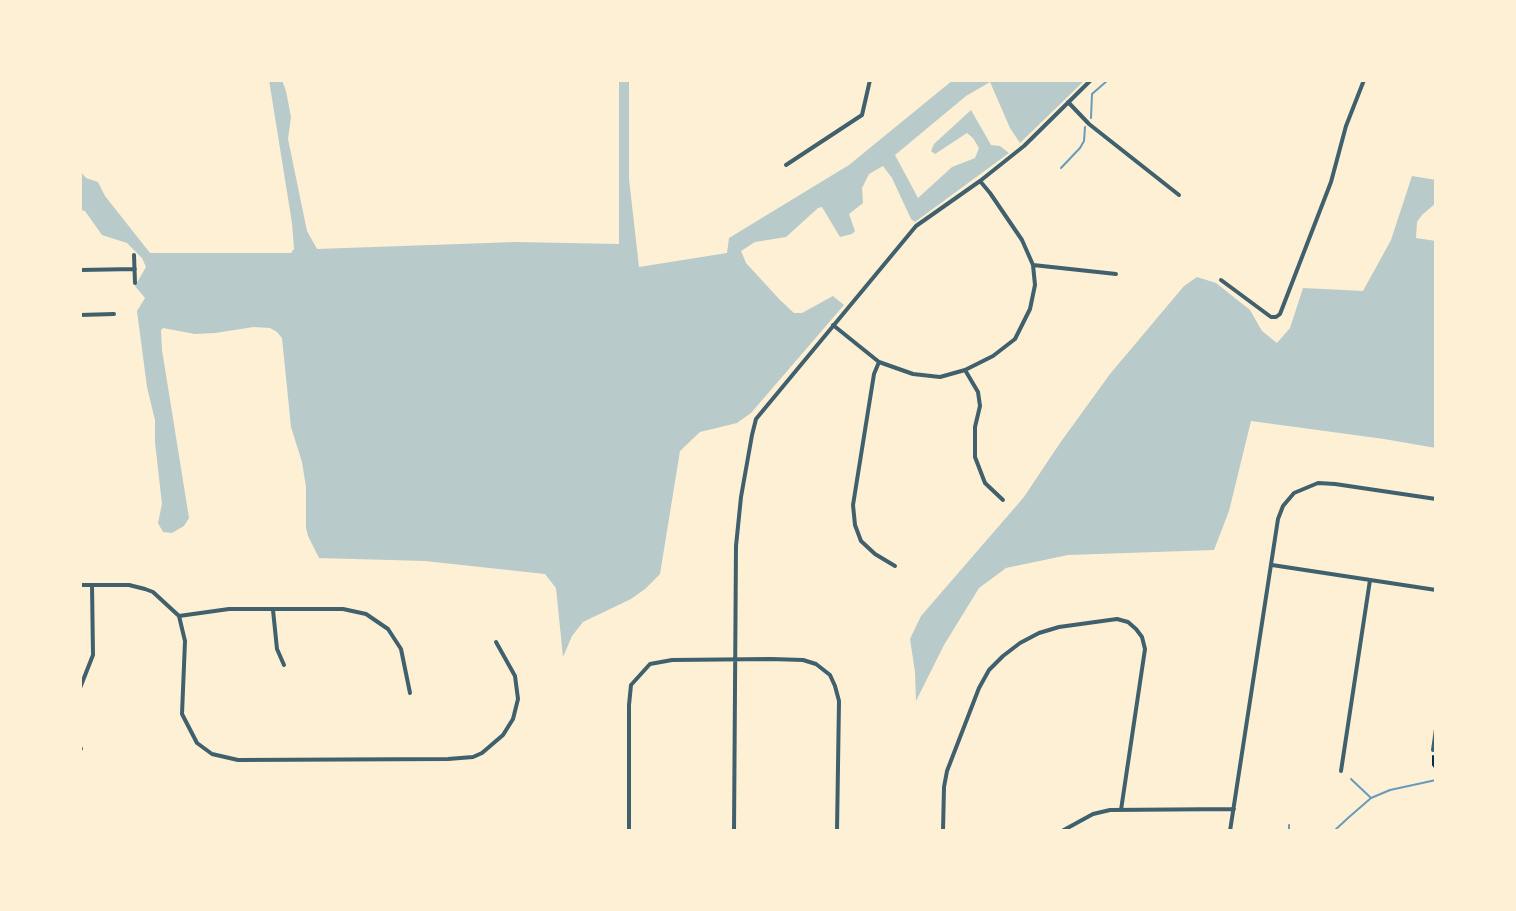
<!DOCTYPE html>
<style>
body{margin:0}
#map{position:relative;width:1516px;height:911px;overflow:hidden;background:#fdf0d5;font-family:"Work Sans",sans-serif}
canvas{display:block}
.frame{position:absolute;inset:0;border:82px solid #fdf0d5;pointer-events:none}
</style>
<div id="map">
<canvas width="1516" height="911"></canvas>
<div class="frame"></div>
</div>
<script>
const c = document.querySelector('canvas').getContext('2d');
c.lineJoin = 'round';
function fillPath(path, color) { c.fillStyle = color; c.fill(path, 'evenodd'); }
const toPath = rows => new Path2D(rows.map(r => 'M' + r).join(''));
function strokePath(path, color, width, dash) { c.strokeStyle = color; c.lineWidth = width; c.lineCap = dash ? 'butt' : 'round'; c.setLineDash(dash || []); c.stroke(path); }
const green = toPath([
 [269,80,282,80,286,91,291,117,288,139,307,231,317,249,516,242,619,244,619,80,629,80,629,179,639,267,727,253,729,238,849,165,953,80,1085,80,1020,143,1010,128,990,82,966,96,895,155,918,198,952,167,975,158,979,148,973,138,967,133,935,154,931,151,934,144,971,110,991,145,1000,146,1009,153,915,222,911,219,892,178,883,166,869,174,862,188,863,203,849,214,855,231,852,234,840,237,822,207,818,208,786,237,755,242,741,251,746,263,780,300,794,313,802,313,833,296,844,305,751,413,737,423,700,432,680,451,660,574,645,589,631,599,583,622,572,636,563,657,556,588,545,574,425,561,319,558,308,536,306,528,306,487,302,462,291,427,282,338,277,332,270,328,254,327,215,333,195,334,163,328,161,330,162,350,189,518,184,526,172,533,163,532,158,523,162,504,155,442,155,420,147,387,137,311,145,298,135,286,146,267,142,258,127,243,102,235,85,211,80,210,80,171,86,178,98,182,105,196,150,253,291,253,294,249,292,223],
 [1412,176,1436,180,1436,203,1422,215,1417,222,1416,238,1436,241,1436,448,1384,439,1251,421,1229,511,1214,550,1068,555,1006,568,979,588,944,645,916,701,915,672,910,639,921,616,1024,497,1060,443,1110,374,1184,286,1197,277,1216,283,1250,310,1262,331,1277,343,1290,328,1303,288,1363,291,1391,240]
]);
const stream = toPath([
 [1091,118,1092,94,1108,80],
 [1061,168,1080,148,1084,141,1085,127],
 [1351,779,1370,797],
 [1289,831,1289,825],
 [1334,831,1348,818,1371,798,1390,790,1436,780]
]);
const path = toPath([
 [1433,756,1433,765,1436,769],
 [1436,781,1436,785]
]);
const minor = toPath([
 [759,80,802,80],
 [1068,102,1089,124,1179,195],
 [786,165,862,115,870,80],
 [134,255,135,283],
 [1033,265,1116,274],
 [80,270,135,269],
 [1221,280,1271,317,1276,317,1280,314,1331,182,1346,126,1364,80],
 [80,315,114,314],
 [833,325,879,362,913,374,940,377,965,370,993,356,1015,339,1030,309,1035,285,1033,265,1022,240,990,193,980,181],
 [879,362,874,374,853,505,855,525,861,541,875,554,895,566],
 [965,370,978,392,980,406,975,427,975,457,985,483,1003,500],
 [1272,565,1436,590],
 [80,585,129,585,145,589,153,592,179,616,185,641,182,714,197,743,212,754,238,760,448,759,473,757,482,753,503,735,513,719,518,699,515,676,496,642],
 [273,610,277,649,284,665],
 [179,616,229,609,343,609,366,614,388,629,401,649,410,693],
 [80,688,93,655,92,585],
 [80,747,81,749],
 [1433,750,1436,729],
 [1341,771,1370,580],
 [629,831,629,705,631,685,650,664,672,660,771,659,803,660,816,664,830,675,835,686,839,701,837,831],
 [734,831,736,546,741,497,752,435,756,419,916,226,980,181,1024,146,1091,80],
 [943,831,944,787,947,771,979,688,989,670,1003,656,1020,643,1039,633,1059,627,1117,619,1128,622,1136,629,1142,637,1145,649,1121,810],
 [1062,831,1093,814,1110,810,1234,809],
 [1230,831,1278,519,1283,506,1294,493,1318,483,1335,484,1436,499]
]);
fillPath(green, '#b9caca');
strokePath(stream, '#669bbc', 2);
strokePath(path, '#003049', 2);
strokePath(minor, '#3f606c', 4);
</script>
